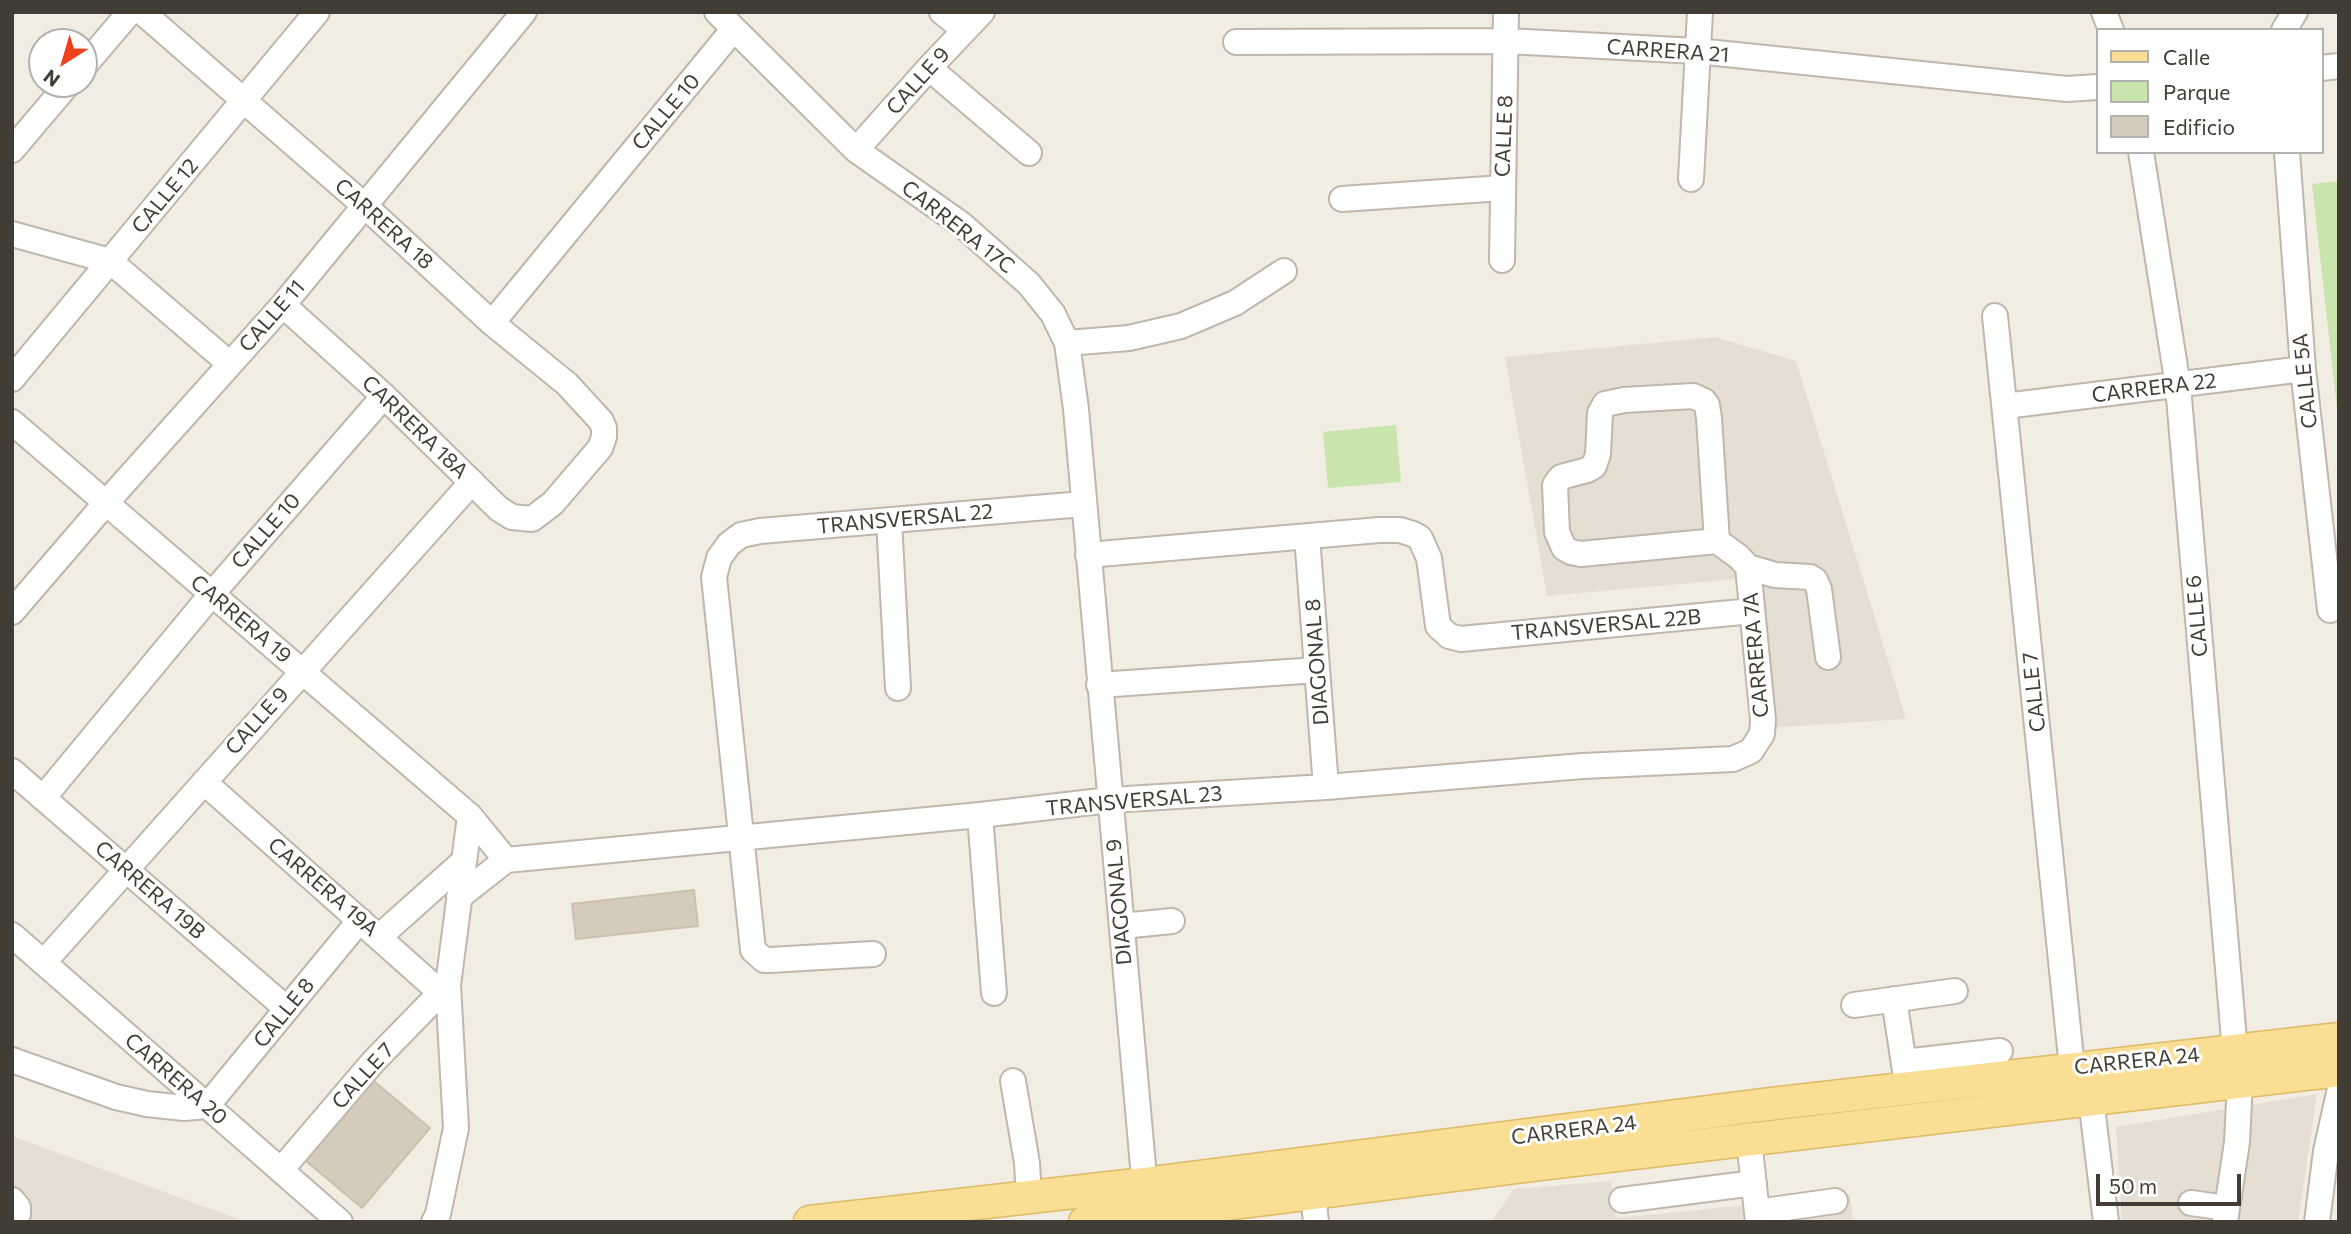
<!DOCTYPE html>
<style>
body{margin:0}
#map{position:relative;width:2351px;height:1234px;overflow:hidden;background:#f1ede3;font-family:Commissioner,sans-serif}
canvas{display:block}
.frame{position:absolute;inset:0;border:14px solid #423d34;pointer-events:none}
.legend{position:absolute;left:2096px;top:28px;width:228px;height:126px;box-sizing:border-box;background:#fff;border:2px solid #b3b1ae;margin:0;padding:9px 12px;list-style:none;font-size:21px;color:#423d34}
.legend li{display:flex;align-items:center;gap:14px;height:35px}
.legend b{width:35px;border:2px solid #b3b1ae}
.north{position:absolute;left:28px;top:28px;width:70px;height:70px;box-sizing:border-box;background:#fff;border:2px solid #b3b1ae;border-radius:50%;rotate:217deg;font-size:19px;font-weight:700;line-height:28px;text-align:center;color:#423d34}
.north::after{content:'';display:block;margin:auto;width:24px;height:32px;background:#ef3f1c;clip-path:polygon(50% 0,100% 100%,50% 72%,0 100%)}
.scale{position:absolute;left:2096px;top:1174px;width:145px;height:32px;box-sizing:border-box;border:4px solid #423d34;border-top:0;padding-left:9px;font-size:21px;line-height:24px;white-space:nowrap;color:#423d34;-webkit-text-stroke:5px #fff;paint-order:stroke}
</style>
<div id="map">
<canvas width="2351" height="1234"></canvas>
<div class="frame"></div>
<ul class="legend">
<li><b style="height:9px;background:#f9de94"></b>Calle</li>
<li><b style="height:19px;background:#cae4ad"></b>Parque</li>
<li><b style="height:19px;background:#d5cbbc"></b>Edificio</li>
</ul>
<div class="north">N</div>
<div class="scale">50 m</div>
</div>
<script>
const c = document.querySelector('canvas').getContext('2d');
c.lineJoin = 'round';
function fillPath(path, color) { c.fillStyle = color; c.fill(path, 'evenodd'); }
const toPath = rows => new Path2D(rows.map(r => 'M' + r).join(''));
function strokePath(path, color, width, dash) { c.strokeStyle = color; c.lineWidth = width; c.lineCap = dash ? 'butt' : 'round'; c.setLineDash(dash || []); c.stroke(path); }
function drawText(font, color, halo, rows, align = 'center') {
  c.font = font + ' Commissioner,sans-serif'; c.lineWidth = 6; c.setLineDash([]); c.textBaseline = 'middle'; c.strokeStyle = halo; c.fillStyle = color; for (const [text, x, y, turn = 0] of rows) {
    c.save(); c.translate(x, y); c.rotate((+turn || 0) * Math.PI / 180); c.textAlign = isNaN(turn) ? turn : align; if (halo) c.strokeText(text, 0, 0); c.fillText(text, 0, 0); c.restore();
  }
}
const residential = toPath([
 [1715,337,1796,361,1906,719,1767,728,1758,577,1547,596,1505,357],
 [2317,1094,2298,1222,2122,1222,2116,1127],
 [12,1136,246,1222,12,1222],
 [1611,1181,1616,1218,1850,1195,1853,1222,1491,1222,1514,1189]
]);
const green = toPath([
 [2339,181,2339,427,2312,184],
 [1396,425,1401,482,1328,488,1323,432]
]);
const building = toPath([
 [694,890,698,926,576,939,572,904,694,890],
 [369,1077,430,1128,362,1208,301,1157,369,1077]
]);
const minor = toPath([
 [142,12,365,206,492,323,567,384,601,421,604,428,604,437,600,448,553,503,532,519,512,517,499,509,384,396,283,305],
 [717,12,856,150,961,224,1029,284,1053,314,1067,343,1076,409,1146,1200],
 [942,12,964,30],
 [2104,12,2111,30],
 [2284,30,2295,12],
 [1236,42,1507,41,1697,51,2067,89,2097,87],
 [84,66,130,12],
 [929,68,1029,153],
 [2321,68,2339,66],
 [12,150,68,84],
 [856,150,929,68,982,12],
 [2141,152,2178,386,2235,1051,2240,1082,2237,1142,2225,1222],
 [2287,152,2303,369,2330,610],
 [1691,179,1700,12],
 [1342,199,1502,188],
 [12,234,110,261,230,364],
 [1502,260,1506,12],
 [1995,316,2072,1068],
 [492,323,733,30],
 [1067,343,1129,338,1181,326,1235,303,1284,271],
 [12,379,317,12],
 [2005,406,2303,369],
 [12,422,470,816,506,860],
 [889,520,898,688],
 [1307,536,1326,787],
 [1717,541,1581,554,1571,552,1564,548,1557,532,1555,485,1561,477,1587,470,1594,466,1598,454,1600,413,1605,404,1624,400,1693,396,1704,401,1707,405,1709,418,1717,541,1739,557,1748,567,1775,575,1810,577,1815,580,1819,589,1828,657],
 [1088,555,1379,530,1400,530,1413,534,1420,538,1429,558,1438,626,1449,636,1461,639,1752,611],
 [12,612,105,504,283,305,524,12],
 [1099,685,1317,670],
 [12,771,287,1009],
 [204,782,441,993],
 [43,798,211,595,384,396],
 [980,815,994,993],
 [459,897,506,860,980,815,1110,800,1326,787,1583,766,1733,759,1751,751,1762,734,1763,720,1748,567],
 [1122,926,1172,921],
 [12,935,340,1222],
 [380,936,464,861],
 [873,954,770,960,764,960,753,950,714,577,719,558,729,544,741,535,760,531,1083,504],
 [44,962,472,482],
 [1894,999,1906,1077],
 [1854,1005,1955,991],
 [12,1060,116,1097,147,1104,184,1108,207,1106,360,920],
 [1904,1062,2000,1051],
 [1013,1081,1027,1163,1029,1197],
 [2091,1099,2106,1222],
 [1749,1140,1758,1222],
 [281,1170,373,1062,448,985],
 [1313,1194,1316,1222],
 [12,1200,18,1207,18,1214,12,1221],
 [1622,1200,1754,1183],
 [2191,1203,2227,1208],
 [1757,1212,1835,1201],
 [434,1222,438,1214,456,1128,448,985,470,816],
 [2317,1222,2326,1151,2339,1093]
]);
const major = toPath([
 [810,1222,1145,1184,1770,1104,2339,1039],
 [1085,1222,1533,1165,2339,1070]
]);
const streetNames = [
 ["CARRERA 21",1668,51,4],
 ["CALLE 9",918,81,-48],
 ["CALLE 10",666,112,-50],
 ["CALLE 8",1504,136,-88],
 ["CALLE 12",165,196,-50],
 ["CARRERA 18",384,224,42],
 ["CARRERA 17C",958,227,38],
 ["CALLE 11",272,316,-49],
 ["CALLE 5A",2305,381,-96],
 ["CARRERA 22",2154,388,-7],
 ["CARRERA 18A",415,427,44],
 ["TRANSVERSAL 22",905,519,-5],
 ["CALLE 10",266,531,-49],
 ["CALLE 6",2197,616,-95],
 ["CARRERA 19",241,619,40],
 ["TRANSVERSAL 22B",1606,625,-5],
 ["CARRERA 7A",1756,655,-95],
 ["DIAGONAL 8",1317,662,-94],
 ["CALLE 7",2034,692,-96],
 ["CALLE 9",257,721,-48],
 ["TRANSVERSAL 23",1134,801,-5],
 ["CARRERA 19A",323,887,41],
 ["CARRERA 19B",150,890,41],
 ["DIAGONAL 9",1119,902,-95],
 ["CALLE 8",284,1013,-51],
 ["CARRERA 24",2137,1061,-6],
 ["CALLE 7",363,1076,-48],
 ["CARRERA 20",176,1079,41],
 ["CARRERA 24",1574,1130,-7]
];
fillPath(residential, '#e4dfd2');
fillPath(green, '#cae4ad');
fillPath(building, '#d5cbbc');
strokePath(building, '#ccc0ad', 2);
strokePath(minor, '#beb7aa', 28);
strokePath(major, '#ddba65', 35);
strokePath(minor, '#fff', 24);
strokePath(major, '#f9de94', 32);
drawText('21px', '#423d34', '#fff', streetNames);
</script>
